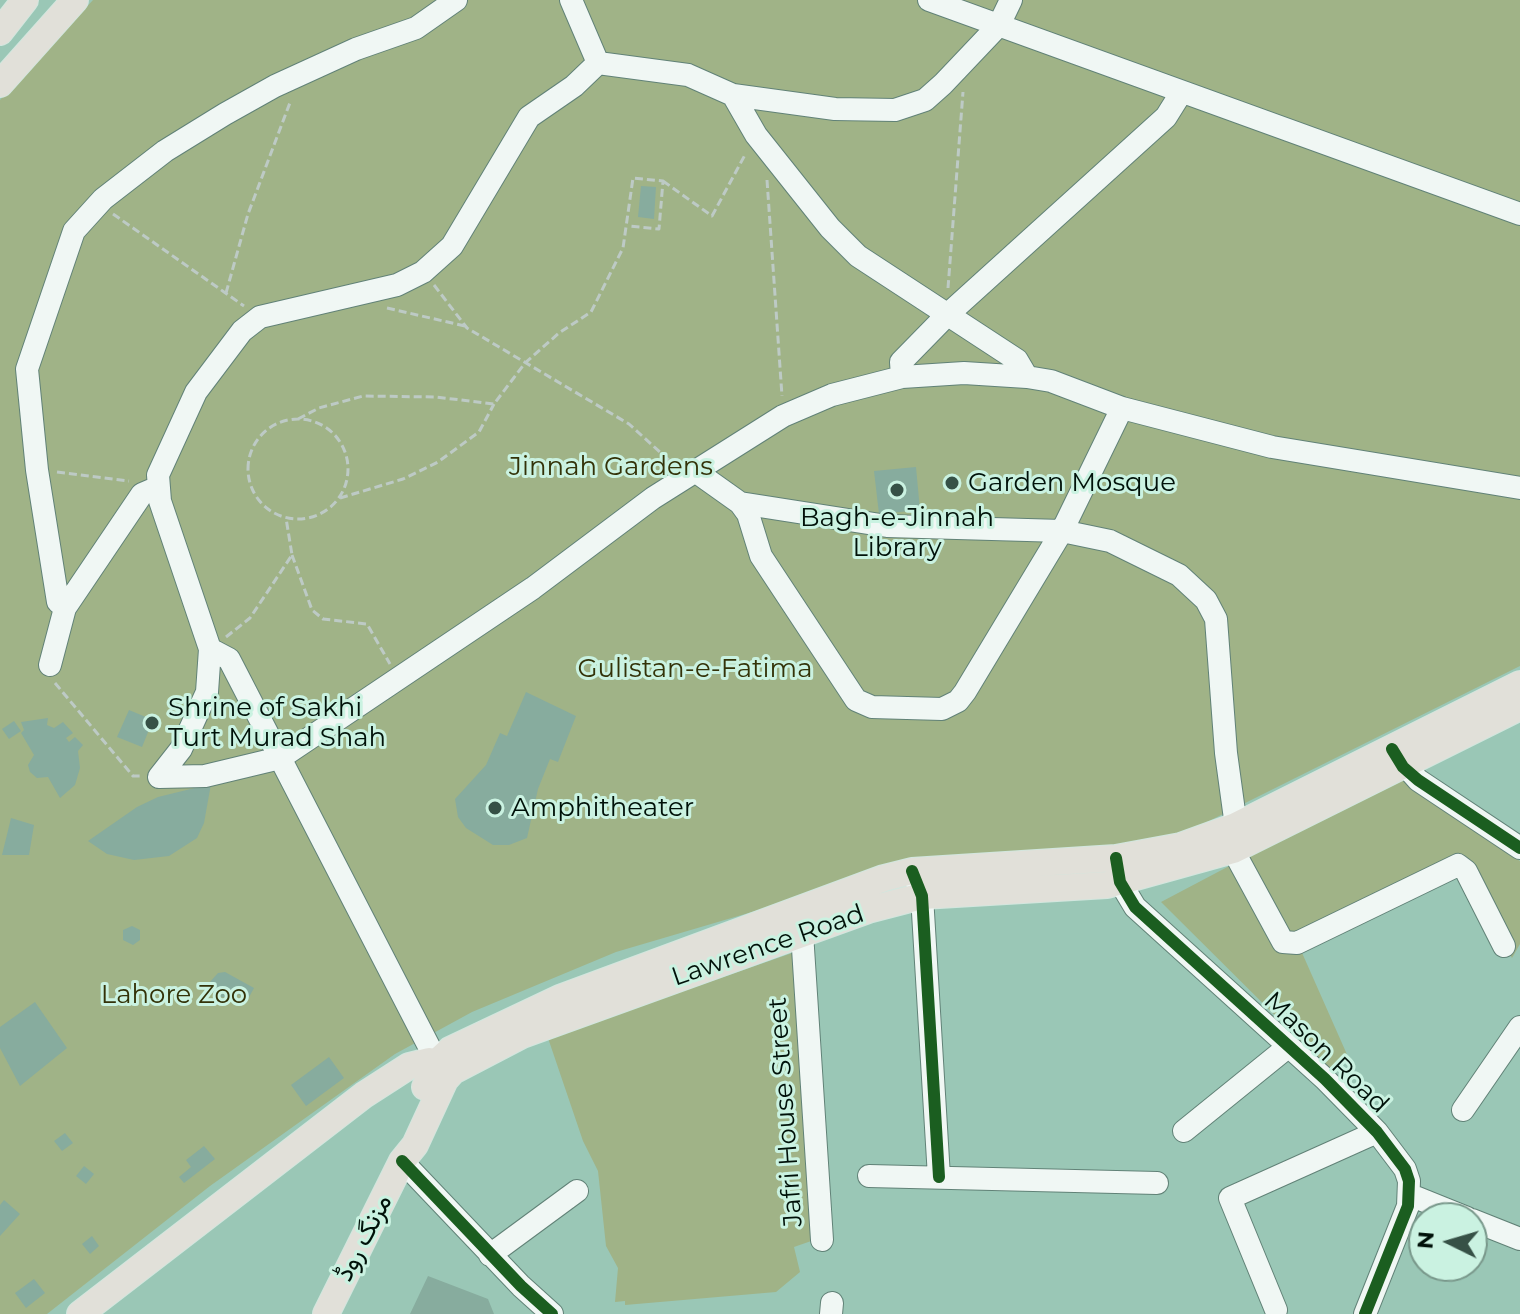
<!DOCTYPE html>
<meta charset="utf-8">
<style>
body{margin:0}
#map{position:relative;width:1520px;height:1314px;overflow:hidden;background:#9ac7b6;font-family:Montserrat,sans-serif}
canvas{display:block}
.north{position:absolute;left:1408px;top:1202px;width:80px;height:80px;box-sizing:border-box;background:#caf2e1;border:2px solid #79988b;border-radius:50%;rotate:275deg;font-size:22px;font-weight:700;line-height:32px;text-align:center;color:#001109}
.north::after{content:'';display:block;margin:auto;width:28px;height:36px;background:#365146;clip-path:polygon(50% 0,100% 100%,50% 72%,0 100%)}
</style>
<div id="map">
<canvas width="1520" height="1314"></canvas>
<div class="north">N</div>
</div>
<script>
const c = document.querySelector('canvas').getContext('2d');
c.lineJoin = 'round';
function fillPath(path, color) { c.fillStyle = color; c.fill(path, 'evenodd'); }
const toPath = rows => new Path2D(rows.map(r => 'M' + r).join(''));
function strokePath(path, color, width, dash) { c.strokeStyle = color; c.lineWidth = width; c.lineCap = dash ? 'butt' : 'round'; c.setLineDash(dash || []); c.stroke(path); }
function drawText(font, color, halo, rows, align = 'center') {
  c.font = font + ' Montserrat,Vazirmatn,sans-serif'; c.lineWidth = 6; c.setLineDash([]); c.textBaseline = 'middle'; c.strokeStyle = halo; c.fillStyle = color; for (const [text, x, y, turn = 0] of rows) {
    c.save(); c.translate(x, y); c.rotate((+turn || 0) * Math.PI / 180); c.textAlign = isNaN(turn) ? turn : align; if (halo) c.strokeText(text, 0, 0); c.fillText(text, 0, 0); c.restore();
  }
}
const green = toPath([
 [93,0,1520,0,1520,666,1191,830,1116,848,796,899,616,952,472,1012,395,1054,210,1186,47,1314,0,1314,0,100],
 [1398,777,1520,861,1520,944,1512,958,1466,871,1299,946,1349,1059,1332,1072,1161,902],
 [798,951,814,1240,794,1247,800,1272,776,1292,625,1305,625,1301,615,1302,618,1268,606,1246,598,1171,583,1141,548,1038]
]);
const building = toPath([
 [641,186,656,187,654,219,638,217],
 [916,467,920,510,879,514,874,471],
 [526,692,576,716,558,762,550,759,538,789,527,838,509,845,493,845,466,828,458,817,455,799,486,765,500,733,507,736],
 [129,710,153,720,142,747,117,737],
 [48,718,47,725,54,728,63,722,73,733,66,738,69,742,75,737,83,745,78,751,80,768,75,785,60,798,48,777,37,778,30,772,28,765,34,755,21,733,24,730,21,722],
 [14,721,21,731,9,739,2,729],
 [211,784,204,823,197,838,169,856,134,860,107,854,88,841,137,807,158,797],
 [11,818,34,825,29,855,2,855],
 [132,926,140,930,140,940,133,945,123,940,123,930],
 [225,972,254,988,248,999,234,992,228,998,215,996,209,983,218,973],
 [35,1002,67,1048,20,1086,0,1048,0,1027],
 [329,1057,344,1078,306,1106,291,1085],
 [65,1133,73,1143,62,1151,54,1141],
 [204,1146,215,1159,184,1183,179,1177,191,1167,186,1160],
 [84,1166,94,1174,86,1184,76,1176],
 [4,1200,20,1214,0,1236,0,1205],
 [92,1236,99,1246,90,1254,82,1244],
 [428,1276,488,1299,494,1314,410,1314],
 [34,1279,45,1293,26,1308,15,1293]
]);
const path = toPath([
 [767,180,782,396],
 [663,181,712,216,746,153],
 [113,214,244,306],
 [434,285,467,328,629,424,672,463],
 [948,288,963,92],
 [226,293,248,214,291,100],
 [387,308,465,326],
 [298,419,319,408,363,396,436,397,494,404,525,363,559,333,591,312,623,248,633,178,663,181,659,229,629,226],
 '248 469a50 50 0 1 1 100 0a50 50 0 1 1-100 0Z',
 [57,472,129,481],
 [340,498,403,479,438,462,479,432,494,404],
 [292,555,312,610,323,619,367,624,390,664],
 [226,637,250,618,292,555,286,518],
 [55,683,133,776,143,776]
]);
const minor = toPath([
 [571,0,598,63,688,75,733,95,756,135,830,228,858,256,1017,360,1027,377,1051,381,1122,408,1272,447,1520,488],
 [929,0,1520,214],
 [733,95,835,109,895,110,925,100,943,84,999,25,1011,0],
 [902,377,901,362,946,316,1166,117,1181,93],
 [695,471,740,503,748,514,761,556,856,700,872,707,942,709,958,701,965,692,1062,531,1122,408],
 [156,488,142,494,65,608,58,602,37,470,27,369,74,231,103,199,165,151,225,114,275,86,356,49,416,28,456,0],
 [740,503,887,526,1062,531,1110,541,1179,575,1206,600,1216,619,1226,753,1236,826,1243,839],
 [50,665,65,608],
 [1394,753,1418,780,1520,848],
 [159,777,205,776,280,758,533,588,653,498,783,416,832,395,902,377,964,373,1027,377],
 [159,777,181,749,207,692,210,649],
 [1233,850,1283,942,1297,943,1458,865,1466,871,1504,946],
 [1117,867,1120,882,1135,907,1325,1079,1377,1132,1405,1169,1409,1181,1408,1206,1365,1314],
 [916,880,922,896,939,1177],
 [802,933,822,1240],
 [437,1062,229,659,210,649,160,501,158,475,196,392,242,331,260,317,397,285,423,272,452,246,529,117,574,86,598,63],
 [1463,1110,1520,1027],
 [1184,1131,1289,1046],
 [402,1161,521,1286,552,1314],
 [869,1176,1157,1183],
 [1410,1195,1467,1218],
 [1472,1220,1520,1239],
 [490,1255,577,1191],
 [1276,1310,1230,1198,1377,1132],
 [831,1314,832,1303]
]);
const major = toPath([
 [0,32,25,0],
 [0,84,75,0],
 [425,1087,437,1062,450,1050,560,998,884,878,912,871,1116,858,1181,846,1236,826,1520,684],
 [80,1314,364,1095,409,1066,429,1061,450,1069],
 [326,1314,402,1161,415,1145,445,1080,453,1071,522,1035,868,910,922,896,1107,885,1233,850,1520,707]
]);
const cycleway = toPath([
 [1392,749,1403,767,1418,780,1520,848],
 [1116,858,1120,882,1135,907,1325,1079,1377,1132,1405,1169,1409,1181,1408,1206,1365,1314],
 [912,871,922,896,939,1177],
 [402,1161,521,1286,552,1314]
]);
const markers = [
 [952,483,8,"#365146"],
 [897,490,8,"#365146"],
 [152,723,8,"#365146"],
 [495,808,8,"#365146"]
];
const parkNames = [
 ["Jinnah Gardens",611,467],
 ["Gulistan-e-Fatima",695,669],
 ["Lahore Zoo",174,995]
];
const poiNames = [
 ["Garden Mosque",968,483],
 ["Bagh-e-Jinnah",897,518,"center"],
 ["Library",897,548,"center"],
 ["Shrine of Sakhi",168,708],
 ["Turt Murad Shah",168,738],
 ["Amphitheater",511,808]
];
const streetNames = [
 ["Lawrence Road",768,946,-19],
 ["Mason Road",1326,1053,44],
 ["Jafri House Street",786,1112,-94],
 ["مزنگ روڈ",364,1238,-63]
];
fillPath(green, '#a0b387');
fillPath(building, '#87ac9e');
strokePath(minor, '#618277', 24);
strokePath(major, '#d2e6de', 28);
strokePath(path, '#bdcac5', 3, [8, 4]);
strokePath(minor, '#f0f7f4', 22);
strokePath(major, '#e1e0d9', 26);
strokePath(cycleway, '#1b5e20', 12);
for (const [x, y, r, color] of markers) { const dot = new Path2D(); dot.arc(x, y, r, 0, 2 * Math.PI); c.fillStyle = color; c.fill(dot); strokePath(dot, '#caf2e1', 3); }
drawText('26px', '#333208', '#caf2e1', parkNames);
drawText('26px', '#001109', '#caf2e1', poiNames, 'left');
drawText('26px', '#001109', '#caf2e1', streetNames);
</script>
